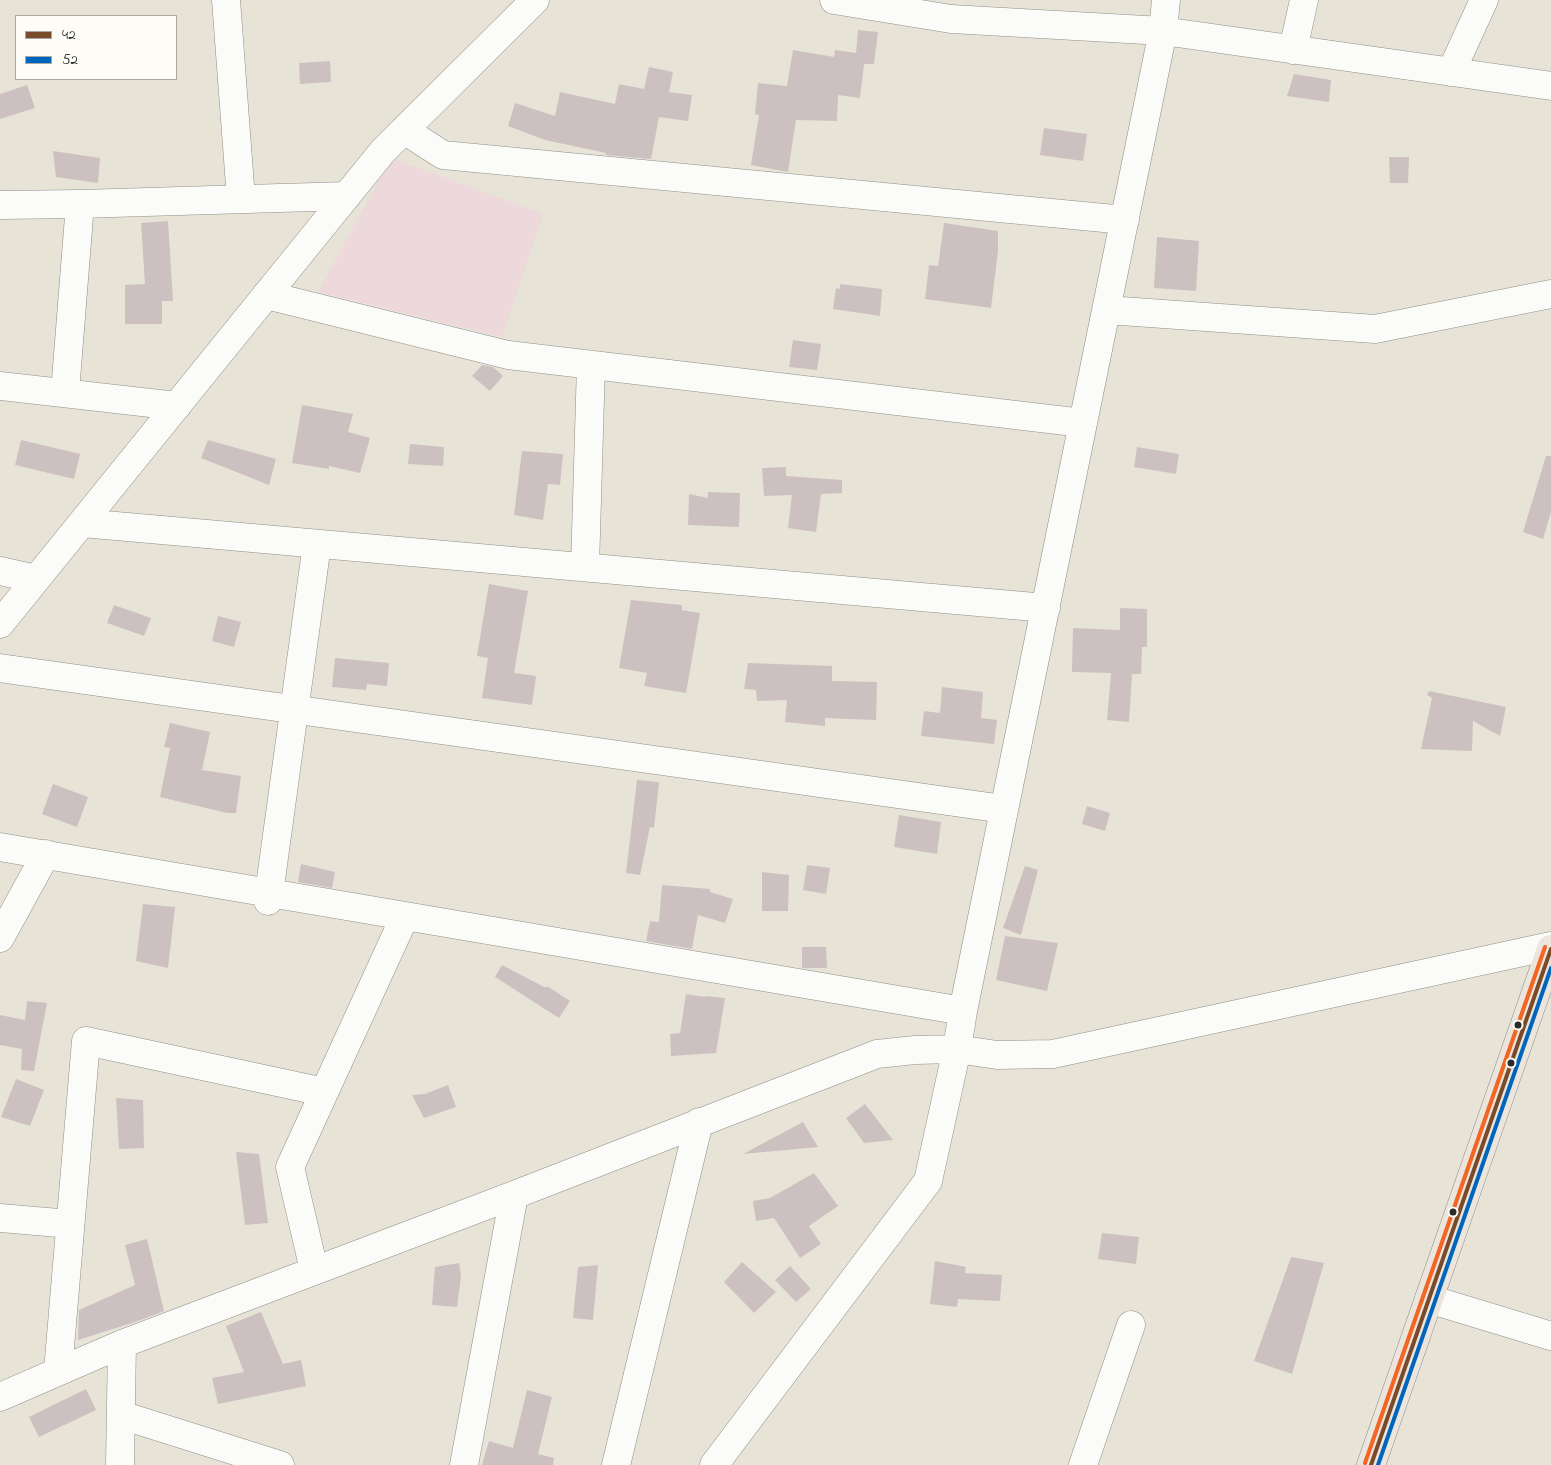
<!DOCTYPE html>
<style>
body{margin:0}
#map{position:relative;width:1551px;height:1465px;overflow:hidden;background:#e7e4d7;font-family:"Indie Flower",sans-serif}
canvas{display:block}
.legend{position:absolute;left:15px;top:15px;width:162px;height:65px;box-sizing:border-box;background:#fdfcf7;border:1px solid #a9a8a5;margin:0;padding:6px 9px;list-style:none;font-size:15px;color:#2b2b2b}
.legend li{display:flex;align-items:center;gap:10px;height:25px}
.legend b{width:25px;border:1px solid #a9a8a5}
</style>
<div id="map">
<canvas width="1551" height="1465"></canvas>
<ul class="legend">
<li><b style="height:6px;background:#7a4b2a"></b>42</li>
<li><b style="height:6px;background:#0065bd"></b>52</li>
</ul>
</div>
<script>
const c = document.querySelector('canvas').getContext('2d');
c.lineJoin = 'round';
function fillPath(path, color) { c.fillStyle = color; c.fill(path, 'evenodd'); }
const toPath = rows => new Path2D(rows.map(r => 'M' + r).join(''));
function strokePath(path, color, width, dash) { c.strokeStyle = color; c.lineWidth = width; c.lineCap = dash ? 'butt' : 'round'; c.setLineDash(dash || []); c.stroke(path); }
const built = toPath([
 [391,158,543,214,502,337,318,292]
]);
const building = toPath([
 [858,30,878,32,874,64,864,64,860,98,838,95,837,121,796,120,788,172,751,165,759,115,755,114,758,83,787,86,793,50,834,57,835,50,856,53],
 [330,61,331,82,300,84,299,63],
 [649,67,673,72,669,92,692,95,688,121,659,117,651,159,606,155,606,153,545,140,508,126,515,103,555,116,560,92,615,104,619,84,644,89],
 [1294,74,1331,80,1329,102,1287,96],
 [27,85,35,108,0,119,0,94],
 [1044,128,1087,134,1083,161,1040,155],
 [53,151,100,158,98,183,56,177],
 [1389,157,1409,157,1408,183,1390,183],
 [168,221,173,301,162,301,162,324,125,324,125,285,145,284,141,223],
 [944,223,998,231,998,251,991,308,925,299,929,265,938,266],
 [1157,237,1199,241,1196,291,1154,288],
 [840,284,882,289,880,316,833,309,836,288,840,289],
 [793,340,821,344,817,370,789,367],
 [482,365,493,367,503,376,490,391,472,376],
 [302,405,353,414,348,432,370,438,360,473,329,466,329,469,292,463],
 [21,440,80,454,74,479,15,465],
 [208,440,276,459,269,485,201,458],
 [410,444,444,447,443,466,408,464],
 [1137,447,1179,454,1176,474,1134,467],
 [522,451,563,454,560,485,548,484,543,520,514,515],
 [1546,456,1551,456,1551,512,1543,539,1523,532],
 [786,467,786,476,842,480,842,493,821,494,816,532,788,528,792,495,764,496,762,468],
 [708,492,740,493,739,527,688,525,689,494,708,498],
 [489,584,528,591,514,673,536,676,532,705,482,698,488,658,477,656],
 [631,600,682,605,682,610,700,613,686,693,644,686,647,673,619,668],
 [114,605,151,618,144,636,107,623],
 [1120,608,1147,609,1147,647,1142,647,1141,674,1132,674,1129,722,1107,720,1111,673,1072,672,1073,628,1120,630],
 [218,616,241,622,234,647,212,641],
 [335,658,389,663,387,686,367,684,366,690,332,687],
 [748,663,832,666,832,681,877,682,876,720,825,718,825,726,785,722,787,700,757,701,756,690,744,689],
 [942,687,983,692,981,718,997,720,994,744,921,736,924,711,940,713],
 [1429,691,1506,707,1500,736,1473,721,1472,751,1421,749,1432,698,1427,695],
 [170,723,210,732,202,770,241,776,236,813,227,813,160,797,170,748,164,747],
 [637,780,659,782,654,828,650,827,640,875,626,873],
 [53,784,88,797,77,827,42,814],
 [1087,806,1110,813,1105,831,1082,824],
 [899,815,941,822,937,854,894,847],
 [301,864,335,872,332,888,298,882],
 [807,865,830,868,826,894,803,890],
 [1025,866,1038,870,1021,935,1003,928],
 [762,872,789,875,788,911,762,911],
 [662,885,710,889,710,892,733,899,725,923,698,915,692,949,646,941,650,921,659,922],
 [143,904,175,907,168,968,136,961],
 [1005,936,1058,943,1047,991,996,980],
 [802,947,826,947,827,968,802,968],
 [502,965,546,988,547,986,570,1001,559,1018,495,977],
 [686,994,705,997,705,996,725,998,716,1053,671,1056,670,1034,680,1033],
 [27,1001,47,1003,34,1071,21,1070,22,1049,0,1045,0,1015,25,1020],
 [16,1079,44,1090,30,1126,1,1117],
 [448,1085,456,1107,424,1118,412,1095,425,1094],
 [116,1098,143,1100,144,1148,119,1149],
 [865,1104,893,1140,864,1143,846,1118],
 [803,1122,818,1147,743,1154],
 [236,1152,259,1154,268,1223,245,1225],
 [814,1173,838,1206,809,1226,821,1244,800,1258,774,1218,756,1221,753,1201,770,1198],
 [1102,1233,1139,1237,1136,1264,1098,1259],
 [147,1239,164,1311,135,1322,78,1340,79,1310,135,1285,125,1245],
 [1291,1257,1324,1263,1292,1374,1254,1361],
 [935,1261,966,1267,965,1273,1002,1275,1000,1301,958,1299,957,1307,930,1304],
 [742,1262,776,1292,754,1313,724,1282],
 [459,1263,461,1277,457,1307,432,1305,435,1267],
 [598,1265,593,1320,573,1318,578,1267],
 [790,1266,811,1289,796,1302,775,1280],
 [261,1312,283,1364,301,1360,306,1386,218,1404,212,1378,244,1372,226,1326],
 [86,1389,96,1410,39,1437,29,1417],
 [527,1390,552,1397,538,1454,554,1458,553,1465,482,1465,489,1441,513,1448]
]);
const minor = toPath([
 [226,0,241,199],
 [834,0,951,19,1163,31,1551,86],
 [1293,50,1304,0],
 [1451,72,1484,0],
 [404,130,443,155,1125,220],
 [0,205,80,204,347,196],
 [266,295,508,355,1083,423],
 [1107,310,1375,329,1551,294],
 [0,386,177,406],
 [65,392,80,204],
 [82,523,1046,608],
 [585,567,591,365],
 [0,571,36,579],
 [0,624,383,151,535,0],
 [0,668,1004,809],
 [0,847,963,1011],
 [268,901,317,544],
 [0,938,46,854],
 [0,1218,70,1224],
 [314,1270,290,1167,405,916],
 [1429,1299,1551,1336],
 [58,1371,86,1041,324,1092],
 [0,1397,122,1344,514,1195,877,1054,915,1050,957,1049,997,1055,1053,1054,1551,946],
 [121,1415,280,1465],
 [120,1465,122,1344],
 [464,1465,514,1195],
 [616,1465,699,1122],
 [714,1465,928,1181,957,1049,963,1011,1163,31,1166,0],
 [1083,1465,1131,1325]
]);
const highway = toPath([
 [1371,1465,1551,949]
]);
const bus1 = toPath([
 [1371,1465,1551,949]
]);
const bus2 = toPath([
 [1378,1465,1551,968]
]);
const bus3 = toPath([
 [1365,1463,1545,947]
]);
const markers = [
 [1518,1025,4.5,"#2b2b2b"],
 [1511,1063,4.5,"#2b2b2b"],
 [1453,1212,4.5,"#2b2b2b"]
];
fillPath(built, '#edd8dc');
fillPath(building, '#ccc1c0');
strokePath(minor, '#8f8e87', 29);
strokePath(highway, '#8f8e87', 29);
strokePath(minor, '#fbfbf9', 28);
strokePath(highway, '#ece5dd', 28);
strokePath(bus1, '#7a4b2a', 4);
strokePath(bus2, '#0065bd', 4);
strokePath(bus3, '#f26522', 4);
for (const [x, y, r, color] of markers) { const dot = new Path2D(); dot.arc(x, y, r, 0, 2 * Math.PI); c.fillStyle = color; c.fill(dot); strokePath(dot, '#fdfcf7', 2); }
</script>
